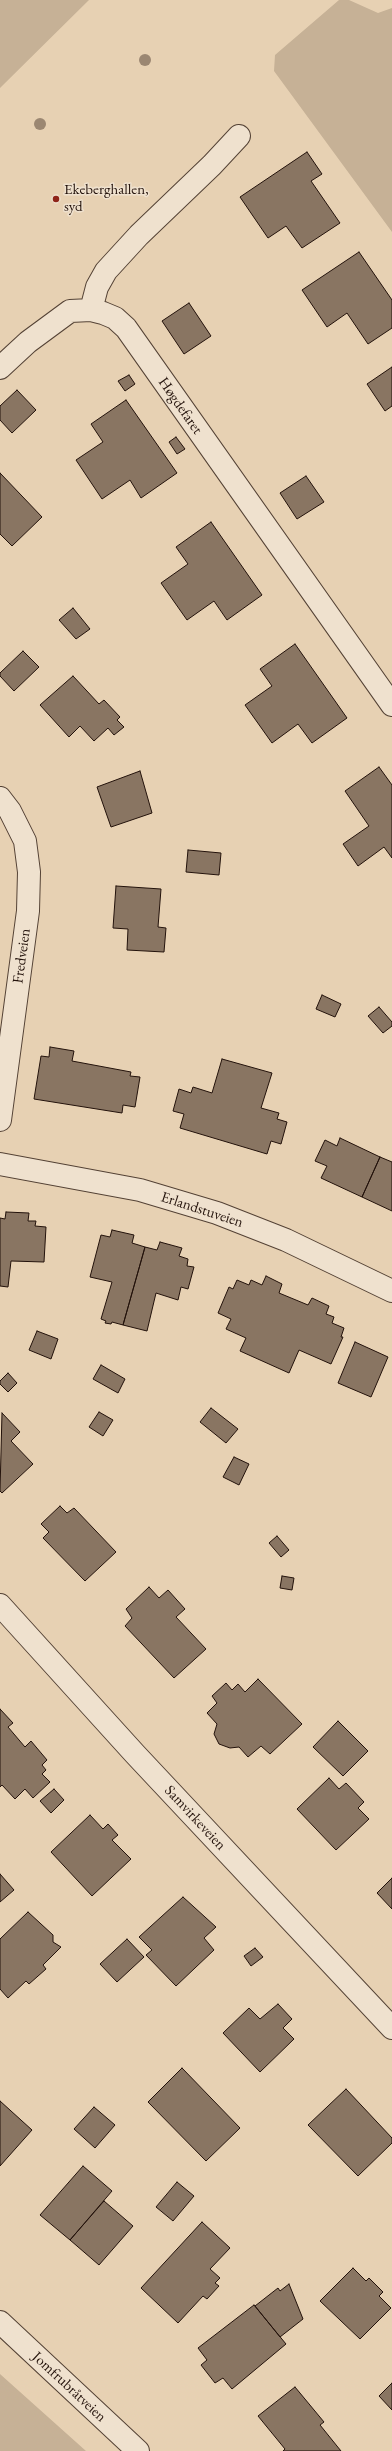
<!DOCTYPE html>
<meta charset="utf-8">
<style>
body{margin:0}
canvas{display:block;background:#e7d1b3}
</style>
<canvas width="392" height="2451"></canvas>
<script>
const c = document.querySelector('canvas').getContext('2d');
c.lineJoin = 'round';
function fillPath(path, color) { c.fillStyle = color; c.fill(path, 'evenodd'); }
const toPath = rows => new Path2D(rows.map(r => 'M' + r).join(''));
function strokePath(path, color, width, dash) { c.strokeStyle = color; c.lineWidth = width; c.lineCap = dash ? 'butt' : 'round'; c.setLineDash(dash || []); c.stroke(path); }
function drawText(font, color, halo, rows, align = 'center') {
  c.font = font + ' "EB Garamond",serif'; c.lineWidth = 3; c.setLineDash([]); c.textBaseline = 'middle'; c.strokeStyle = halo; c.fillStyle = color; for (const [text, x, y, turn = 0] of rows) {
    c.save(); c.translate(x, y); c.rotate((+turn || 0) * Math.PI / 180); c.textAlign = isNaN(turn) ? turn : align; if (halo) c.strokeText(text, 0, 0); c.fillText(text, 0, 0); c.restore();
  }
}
const green = toPath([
 [0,0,89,0,0,88],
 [339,0,349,0,378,13,392,8,392,232,274,71,275,55],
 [0,2374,86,2451,0,2451]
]);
const building = toPath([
 [307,152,322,174,311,181,340,223,302,248,286,226,268,238,240,197,307,152],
 [359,252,392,300,392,328,368,344,347,313,327,327,302,290,359,252],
 [189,303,211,336,184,354,162,321,189,303],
 [392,367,392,406,385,411,367,384,392,367],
 [129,375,135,384,125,391,118,381,129,375],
 [17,390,36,410,12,433,0,420,0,406,17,390],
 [126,400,177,473,141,498,130,480,102,499,76,460,103,442,91,424,126,400],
 [176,437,185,449,177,454,169,442,176,437],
 [0,473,42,517,12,546,0,534,0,473],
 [306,476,324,502,297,519,280,493,306,476],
 [211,522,262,595,227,620,214,601,187,620,161,583,188,564,176,547,211,522],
 [73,608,90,629,76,639,59,620,73,608],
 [295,644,347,718,312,743,298,724,272,743,245,705,272,686,260,669,295,644],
 [23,651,39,667,14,691,0,676,0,673,23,651],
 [73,676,99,704,104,700,120,717,117,720,124,727,114,735,108,728,94,741,80,726,69,737,40,705,73,676],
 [379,767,392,785,392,858,384,847,358,866,343,844,369,826,345,791,379,767],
 [140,771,152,813,111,827,97,787,140,771],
 [188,850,221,853,219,875,186,872,188,850],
 [116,886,161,889,158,927,166,928,164,952,127,950,128,929,113,928,116,886],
 [322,995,341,1004,335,1017,316,1009,322,995],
 [379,1007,392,1022,392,1026,383,1033,368,1016,379,1007],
 [50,1047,74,1051,72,1061,131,1072,130,1076,140,1077,135,1107,123,1105,122,1113,34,1099,41,1056,49,1057,50,1047],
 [222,1059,272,1073,261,1108,279,1113,277,1119,287,1122,281,1144,271,1141,267,1154,180,1128,184,1114,173,1111,179,1089,191,1093,193,1087,212,1093,222,1059],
 [340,1138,380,1157,362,1197,321,1178,327,1166,315,1161,325,1140,337,1146,340,1138],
 [380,1157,392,1162,392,1211,362,1197,380,1157],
 [6,1212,29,1213,28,1221,36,1221,35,1226,46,1227,44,1262,11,1261,8,1287,0,1286,0,1218,5,1219,6,1212],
 [112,1230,134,1235,132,1243,145,1247,123,1325,112,1322,111,1324,105,1323,106,1321,101,1319,112,1282,90,1277,101,1235,110,1237,112,1230],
 [160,1242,182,1248,179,1256,188,1259,187,1266,194,1267,188,1289,181,1287,178,1300,156,1293,147,1331,123,1325,145,1247,157,1250,160,1242],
 [266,1276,282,1284,279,1293,308,1305,312,1298,329,1306,326,1314,334,1317,332,1323,344,1328,341,1337,343,1337,331,1364,299,1350,289,1373,240,1351,246,1338,226,1329,231,1319,218,1313,229,1287,233,1289,237,1280,249,1285,251,1280,262,1285,266,1276],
 [37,1331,58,1339,51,1359,29,1350,37,1331],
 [355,1342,388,1357,371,1397,338,1383,355,1342],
 [101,1365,125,1379,118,1393,93,1379,101,1365],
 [8,1373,17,1383,8,1392,0,1384,0,1381,8,1373],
 [211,1408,238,1429,226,1443,200,1422,211,1408],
 [99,1412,113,1420,103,1436,89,1427,99,1412],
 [2,1413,20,1432,11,1441,33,1464,2,1493,0,1491,2,1413],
 [234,1457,249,1464,239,1485,223,1477,234,1457],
 [60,1506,67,1513,74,1508,116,1552,85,1581,43,1538,49,1532,41,1524,60,1506],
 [277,1536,289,1550,281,1557,269,1543,277,1536],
 [282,1576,294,1578,292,1590,280,1588,282,1576],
 [149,1587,159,1598,168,1590,185,1609,176,1617,206,1649,174,1678,125,1626,132,1618,126,1609,149,1587],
 [258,1679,302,1724,270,1754,261,1746,248,1757,239,1747,230,1748,219,1744,214,1734,217,1724,207,1713,217,1703,212,1696,226,1683,232,1690,238,1684,245,1692,258,1679],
 [0,1709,13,1723,8,1727,25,1747,31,1741,47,1760,42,1765,46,1770,42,1774,50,1782,33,1798,25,1789,15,1799,2,1785,0,1787,0,1709],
 [338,1721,368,1751,343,1776,313,1747,338,1721],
 [329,1778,339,1789,346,1783,364,1802,358,1808,369,1819,336,1850,297,1809,329,1778],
 [54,1789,64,1800,51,1813,40,1801,54,1789],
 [90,1815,103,1829,108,1824,118,1835,112,1840,131,1859,92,1896,51,1852,90,1815],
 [0,1874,14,1890,0,1902,0,1874],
 [392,1878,392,1909,377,1893,392,1878],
 [183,1897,216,1927,204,1938,214,1950,176,1986,146,1955,152,1950,139,1937,183,1897],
 [28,1912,53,1935,53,1942,61,1947,43,1965,46,1969,29,1984,26,1981,8,1998,0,1989,0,1939,28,1912],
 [127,1939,144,1957,117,1982,100,1964,127,1939],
 [255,1948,263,1957,251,1966,244,1956,255,1948],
 [278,2004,292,2019,283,2028,294,2039,260,2072,223,2033,249,2008,260,2019,278,2004],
 [182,2068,240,2128,206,2161,148,2102,182,2068],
 [346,2089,392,2138,392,2143,358,2176,308,2125,346,2089],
 [0,2101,32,2130,0,2166,0,2101],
 [94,2107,115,2125,95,2148,74,2129,94,2107],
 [83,2166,112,2191,70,2240,40,2215,83,2166],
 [177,2182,194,2196,173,2221,156,2207,177,2182],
 [104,2201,133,2226,99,2265,70,2240,104,2201],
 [202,2222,230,2248,210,2269,220,2278,215,2283,219,2286,207,2299,203,2296,178,2323,141,2288,202,2222],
 [353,2268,366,2281,369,2278,383,2292,379,2296,391,2308,360,2339,320,2301,353,2268],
 [289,2284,303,2319,280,2337,255,2306,278,2288,280,2291,289,2284],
 [254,2305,286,2344,232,2389,223,2378,215,2383,201,2365,207,2360,198,2348,254,2305],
 [392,2383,392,2410,379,2396,392,2383],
 [295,2387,324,2422,320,2425,341,2451,283,2451,285,2449,258,2416,295,2387]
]);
const minor = toPath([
 [91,310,97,287,106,271,139,235,212,165,239,136],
 [0,368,28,342,70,311,91,310,103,313,115,318,126,328,392,705],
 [0,798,10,811,25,841,29,872,28,911,0,1120],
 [0,1164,140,1190,217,1213,286,1240,392,1291],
 [0,1605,135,1754,392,2028],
 [0,2322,138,2451]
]);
const trees = [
 [145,60],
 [40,124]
];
const markers = [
 [56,199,4,"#8f2418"]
];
const poiNames = [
 ["Ekeberghallen,",64,190],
 ["syd",64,207]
];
const streetNames = [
 ["Høgdefaret",180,406,55],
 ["Fredveien",22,956,-82],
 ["Erlandstuveien",202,1210,18],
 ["Samvirkeveien",195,1818,47],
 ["Jomfrubråtveien",69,2387,43]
];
fillPath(green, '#c6b196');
fillPath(building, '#897562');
strokePath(building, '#23120b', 1);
strokePath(minor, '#544235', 24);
strokePath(minor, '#efe1ce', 22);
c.fillStyle = '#9b8772';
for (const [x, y] of trees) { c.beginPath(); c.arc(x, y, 6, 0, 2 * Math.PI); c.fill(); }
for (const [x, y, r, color] of markers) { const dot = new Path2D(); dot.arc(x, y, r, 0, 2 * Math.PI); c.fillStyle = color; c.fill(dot); strokePath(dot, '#efe1ce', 1.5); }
drawText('15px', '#23120b', '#efe1ce', poiNames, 'left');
drawText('15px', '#23120b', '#efe1ce', streetNames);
</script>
